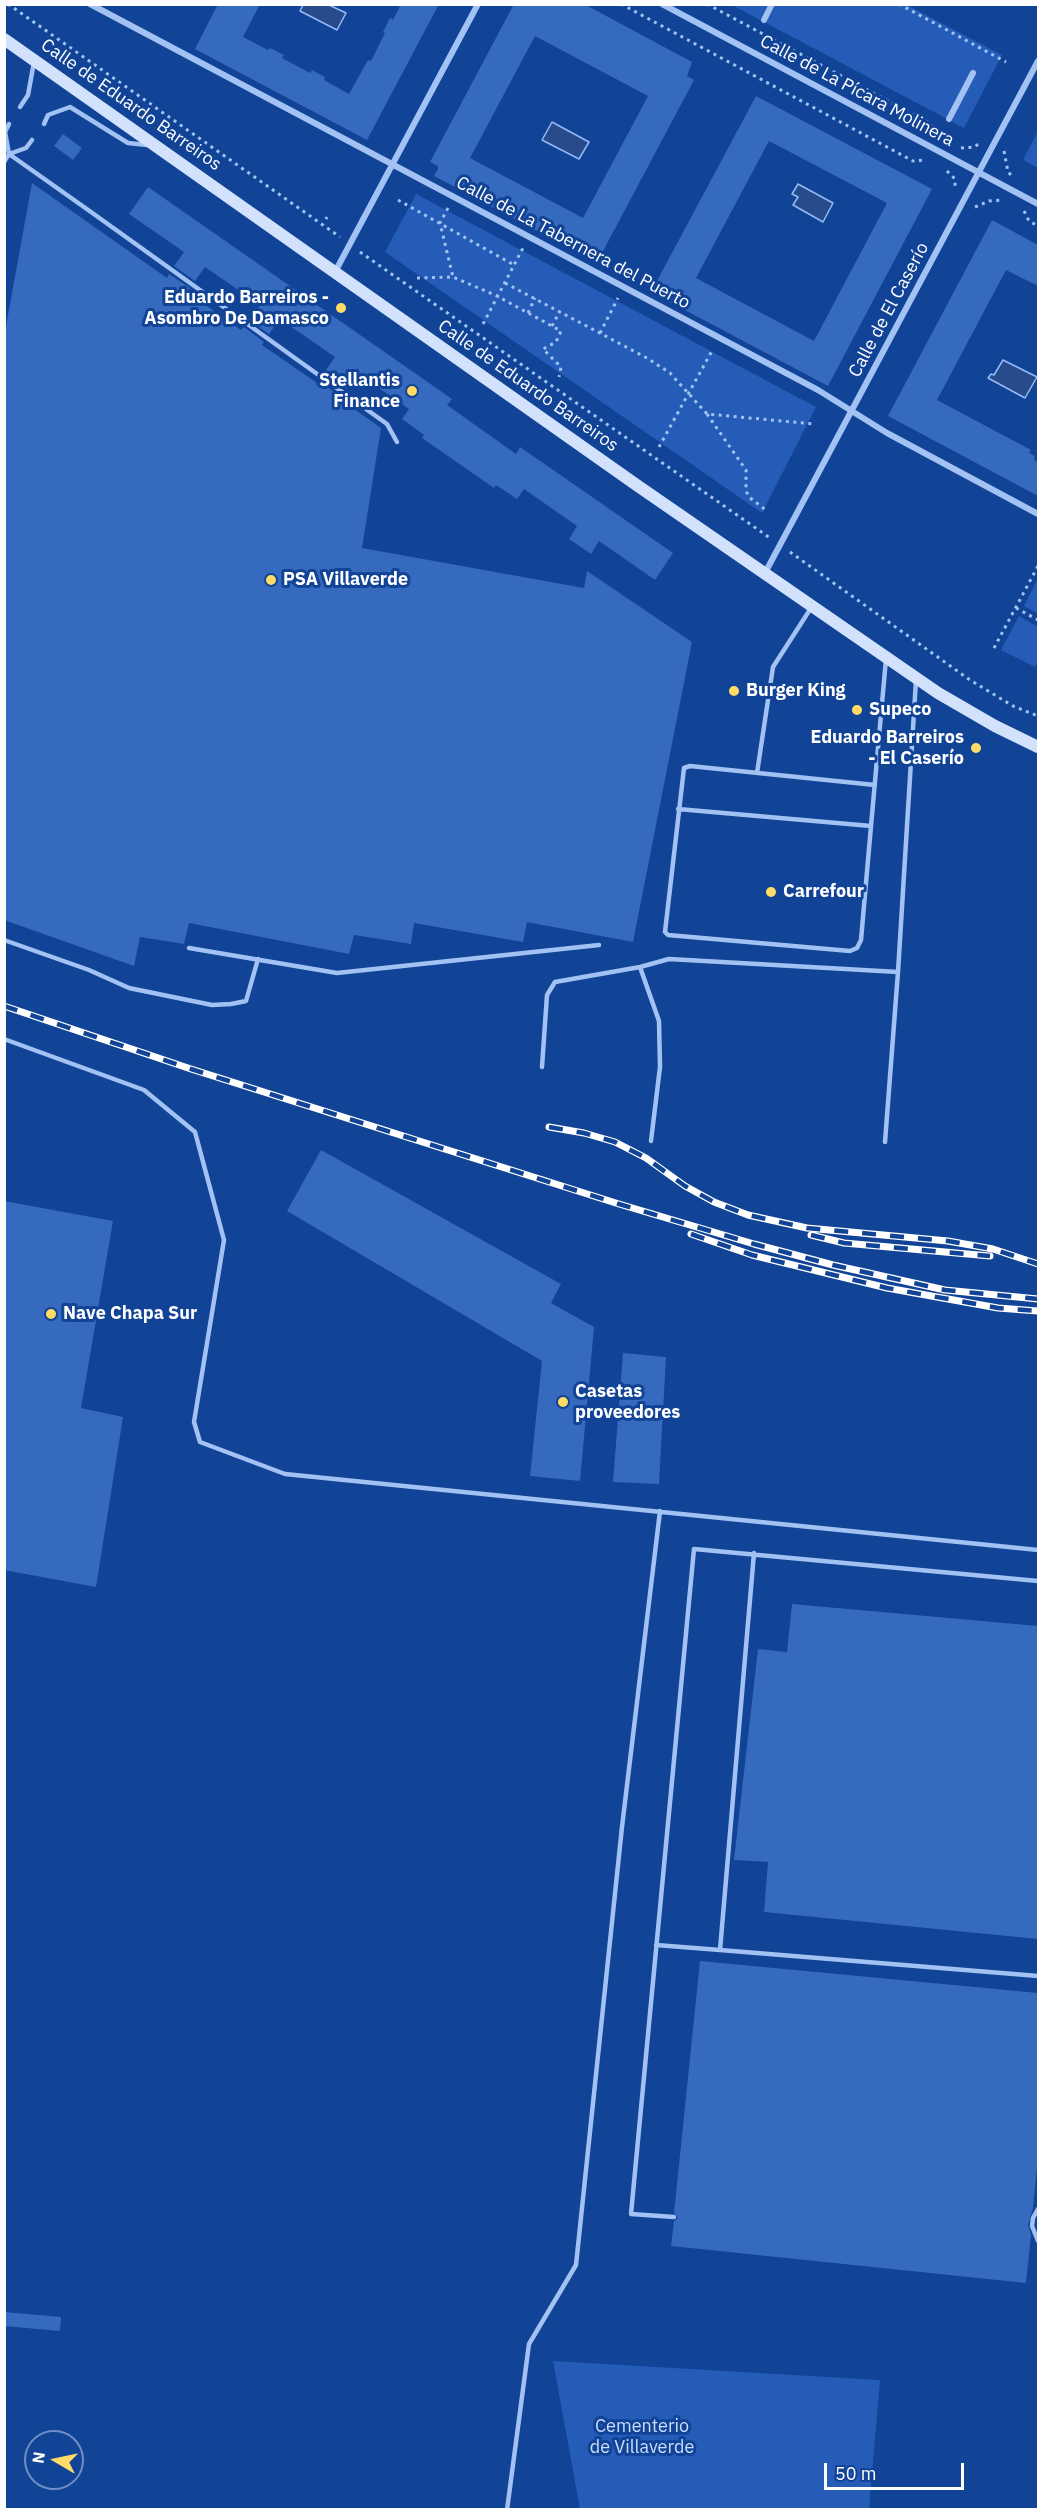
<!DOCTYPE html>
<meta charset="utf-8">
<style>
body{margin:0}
#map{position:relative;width:1043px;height:2514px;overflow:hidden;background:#114397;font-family:"IBM Plex Sans",sans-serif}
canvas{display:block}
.frame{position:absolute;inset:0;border:6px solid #fff;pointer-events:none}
.north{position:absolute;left:24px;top:2430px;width:60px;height:60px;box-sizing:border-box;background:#114397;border:2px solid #708ec1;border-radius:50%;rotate:279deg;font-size:16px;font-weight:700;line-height:24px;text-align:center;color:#fff}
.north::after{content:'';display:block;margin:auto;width:21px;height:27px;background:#ffdc65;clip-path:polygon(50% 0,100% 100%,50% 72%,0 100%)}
.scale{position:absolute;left:824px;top:2463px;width:140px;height:27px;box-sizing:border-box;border:3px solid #fff;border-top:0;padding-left:8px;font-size:18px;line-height:21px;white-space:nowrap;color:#fff;-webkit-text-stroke:4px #114397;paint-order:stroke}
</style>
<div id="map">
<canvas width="1043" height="2514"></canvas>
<div class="frame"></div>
<div class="north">N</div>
<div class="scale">50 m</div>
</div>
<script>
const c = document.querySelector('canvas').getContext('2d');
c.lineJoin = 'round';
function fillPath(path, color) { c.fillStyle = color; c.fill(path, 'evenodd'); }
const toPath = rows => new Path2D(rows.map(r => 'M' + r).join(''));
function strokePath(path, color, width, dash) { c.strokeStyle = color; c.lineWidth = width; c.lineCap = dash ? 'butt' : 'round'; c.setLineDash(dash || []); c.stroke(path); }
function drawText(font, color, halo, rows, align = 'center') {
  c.font = font + ' "IBM Plex Sans",sans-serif'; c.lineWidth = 6; c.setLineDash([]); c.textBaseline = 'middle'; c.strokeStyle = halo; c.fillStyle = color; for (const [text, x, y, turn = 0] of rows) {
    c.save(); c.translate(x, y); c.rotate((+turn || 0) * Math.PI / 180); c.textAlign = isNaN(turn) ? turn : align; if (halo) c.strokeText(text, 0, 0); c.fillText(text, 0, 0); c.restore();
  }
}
const green = toPath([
 [732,5,907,5,1002,55,964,128],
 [1038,131,1038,168,1023,160],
 [416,194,816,407,762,513,385,252],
 [1038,578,1038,614,1024,606],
 [1019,616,1038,627,1038,661,1035,667,1001,650],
 [553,2361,880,2380,869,2509,580,2509]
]);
const water = toPath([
 [303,5,329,5,346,13,337,30,300,11,303,5],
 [552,122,589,142,579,159,542,140,552,122],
 [798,184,833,203,823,222,793,205,798,197,792,194,798,184],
 [1003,360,1037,377,1025,398,988,378,991,374,994,375,1003,360]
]);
const building = toPath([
 [218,4,260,4,243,37,268,50,270,48,284,55,282,58,310,73,312,70,325,77,324,80,349,94,368,60,371,61,385,33,383,32,390,18,393,20,401,4,439,4,367,140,195,49],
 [514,4,584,4,692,62,687,76,694,80,602,253,595,249,588,258,434,176,438,169,438,166,430,162],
 [535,36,648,96,583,218,470,158],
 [756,96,932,189,828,386,651,292],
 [769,141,887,203,814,341,696,278],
 [63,134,82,148,73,160,54,146],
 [32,183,167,278,169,274,190,288,187,292,241,330,244,327,264,342,262,345,317,383,319,381,341,397,340,399,381,428,362,548,584,588,587,571,692,642,633,942,527,922,523,942,414,923,411,944,354,935,349,954,189,923,184,944,140,937,134,966,4,920,4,337],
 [148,187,452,399,447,405,516,454,520,447,673,553,655,580,599,541,591,554,569,539,577,526,524,489,517,499,496,485,494,488,422,438,424,435,402,419,409,409,357,373,346,389,324,373,335,357,280,319,269,334,249,320,260,305,205,267,195,281,174,266,184,252,129,214],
 [992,220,1038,245,1038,286,1006,270,937,400,1031,450,1029,453,1035,456,1034,460,1038,462,1038,496,888,416],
 [321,1150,561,1284,551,1303,594,1327,580,1481,530,1476,542,1361,287,1211],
 [4,1201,113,1221,81,1408,123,1417,96,1587,4,1570],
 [623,1353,666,1357,659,1484,613,1482],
 [792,1604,1038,1626,1038,1939,764,1912,768,1862,734,1860,758,1649,787,1652],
 [700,1961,1038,1993,1038,2157,1033,2208,1028,2225,1031,2235,1026,2283,671,2246,674,2221,678,2218,674,2213],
 [4,2312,61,2317,60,2331,4,2326]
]);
const path = toPath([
 [8,4,340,237],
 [621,4,913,161,925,160],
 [707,4,931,124,933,135],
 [899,4,1006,62],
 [961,148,974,147,980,143],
 [1004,151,1008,172,1011,175],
 [947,171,955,179,955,188],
 [398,200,514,265],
 [975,207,989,201,1002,200],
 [448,208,440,223,453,277],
 [1024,211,1029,221,1038,226],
 [326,219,327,217],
 [360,252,770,538],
 [417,278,453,277,497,296,561,331,556,342,543,349,561,367,559,377],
 [505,283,647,358,670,373,707,414,814,424],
 [528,313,535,298],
 [483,324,523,248],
 [552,326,560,311],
 [600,333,618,298],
 [707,414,746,470,746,491,749,497,767,511],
 [659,447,713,349],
 [790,552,970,680,1013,706,1038,716],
 [1016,608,1038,620],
 [994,648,1038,566]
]);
const lane = toPath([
 [20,107,28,95,34,62],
 [9,124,5,132,9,154,26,148,32,140],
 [44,124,48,115,70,107,128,143,147,145],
 [4,162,9,154,91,212,387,424,397,442],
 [757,773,773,667,811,608],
 [875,785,690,766,684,768,665,932,668,935,850,951,857,948,861,940,871,826,886,659],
 [678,809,871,826],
 [4,940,89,970,129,988,212,1005,231,1004,246,1001,258,959],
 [189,948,337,973,599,945],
 [640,967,659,1021,660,1067,651,1141],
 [4,1039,144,1090,195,1132,224,1240,194,1422,200,1442,285,1474,1038,1550],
 [542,1067,547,995,555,982,640,967,669,959,898,972],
 [885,1142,898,972,916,680],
 [754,1553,720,1950,1038,1976],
 [656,1945,720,1950],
 [1038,2209,1033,2218,1032,2226,1038,2241],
 [674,2217,631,2214,694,1549,1038,1581],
 [507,2510,529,2344,576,2265,622,1827,660,1511]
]);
const street = toPath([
 [90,4,818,390,887,433,1038,514],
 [662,4,1038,204],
 [764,20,772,4],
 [949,119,973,73],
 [335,272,478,4],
 [765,573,1038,61]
]);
const secondary = toPath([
 [4,39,638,486,938,693,995,726,1038,747]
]);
const rail = toPath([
 [4,1006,191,1069,619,1204,754,1244,833,1265,945,1290,1038,1299],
 [549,1127,584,1133,615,1142,646,1158,685,1186,714,1202,748,1215,807,1228,948,1241,993,1249,1038,1264],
 [691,1234,752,1255,887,1288,998,1308,1038,1311],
 [811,1235,844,1243,990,1256]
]);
const markers = [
 [341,308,6,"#ffdc65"],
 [412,391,6,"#ffdc65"],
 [271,580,6,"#ffdc65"],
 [734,691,6,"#ffdc65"],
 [857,710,6,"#ffdc65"],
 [976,748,6,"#ffdc65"],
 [771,892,6,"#ffdc65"],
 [51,1314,6,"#ffdc65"],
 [563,1402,6,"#ffdc65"]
];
const streetNames = [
 ["Calle de La Pícara Molinera",857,91,28],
 ["Calle de Eduardo Barreiros",131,105,35],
 ["Calle de La Tabernera del Puerto",573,243,28],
 ["Calle de El Caserío",889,310,-62],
 ["Calle de Eduardo Barreiros",528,386,35]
];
const poiNames = [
 ["Eduardo Barreiros -",329,298,"right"],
 ["Asombro De Damasco",329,319,"right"],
 ["Stellantis",400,381,"right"],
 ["Finance",400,402,"right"],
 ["PSA Villaverde",283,580],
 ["Burger King",746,691],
 ["Supeco",869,710],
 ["Eduardo Barreiros",964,738,"right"],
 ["- El Caserío",964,759,"right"],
 ["Carrefour",783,892],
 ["Nave Chapa Sur",63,1314],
 ["Casetas",575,1392],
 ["proveedores",575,1413]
];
const parkNames = [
 ["Cementerio",642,2427],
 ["de Villaverde",642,2448]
];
fillPath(green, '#245cb7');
fillPath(water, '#284c8b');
strokePath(water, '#94bbf7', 1.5);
fillPath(building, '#356abe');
strokePath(path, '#a2c2f4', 3, [3, 4.5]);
strokePath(lane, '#a2c2f4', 4.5);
strokePath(street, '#a2c2f4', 6);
strokePath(secondary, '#d2e2fd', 12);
strokePath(rail, '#fff', 7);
strokePath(rail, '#114397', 4.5, [14]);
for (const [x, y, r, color] of markers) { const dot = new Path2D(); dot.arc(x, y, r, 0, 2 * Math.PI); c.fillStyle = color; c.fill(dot); strokePath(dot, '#114397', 2); }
drawText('18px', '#fff', '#114397', streetNames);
drawText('bold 18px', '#fff', '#114397', poiNames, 'left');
drawText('18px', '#cadefe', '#114397', parkNames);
</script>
